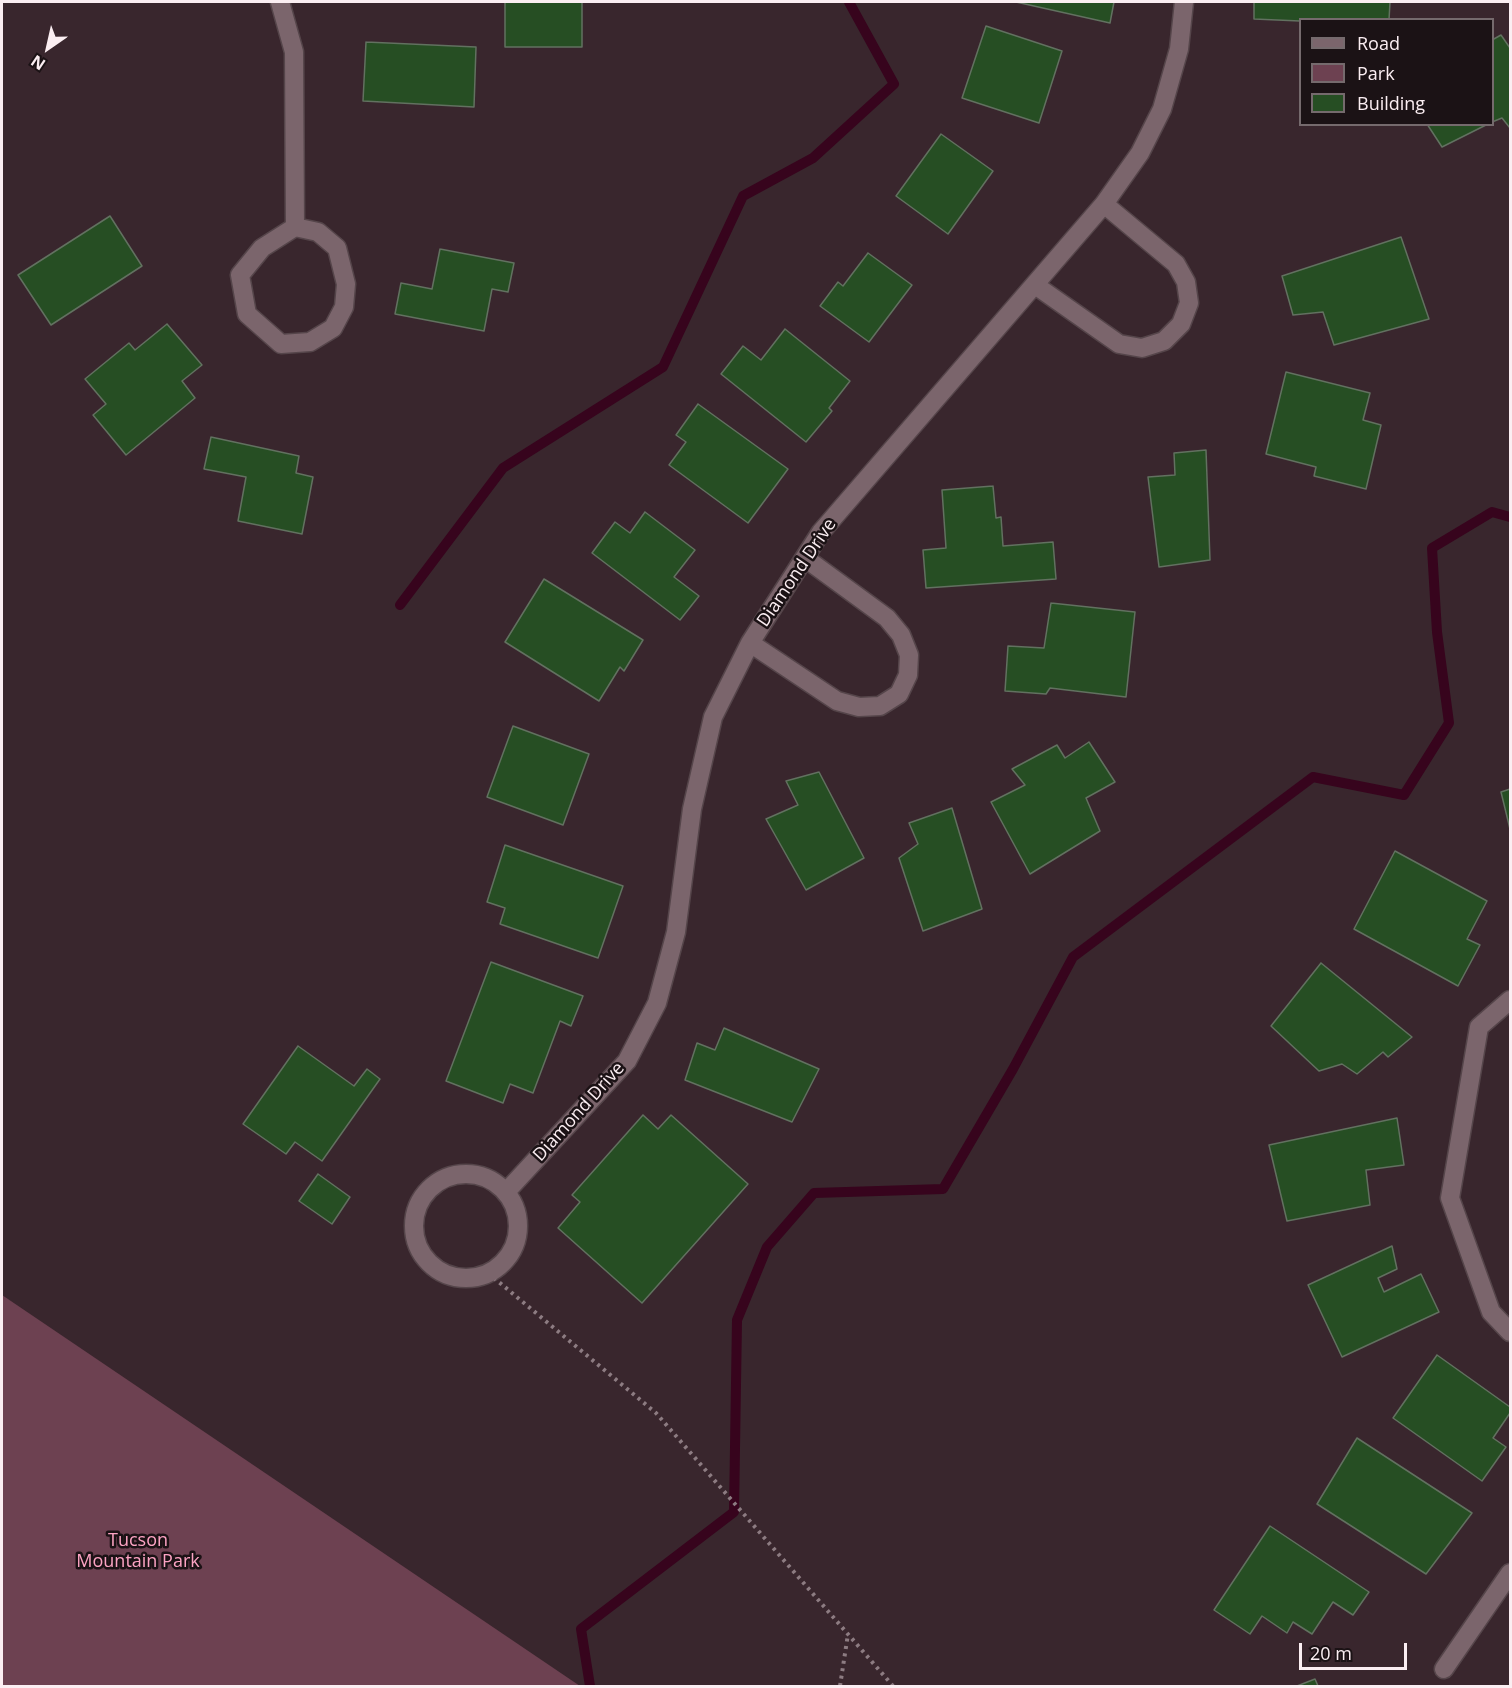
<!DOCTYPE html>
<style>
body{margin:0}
#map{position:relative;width:1512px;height:1688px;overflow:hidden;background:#39262d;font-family:"Open Sans",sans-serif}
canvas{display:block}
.frame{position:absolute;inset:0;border:3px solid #fbeef2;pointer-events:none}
.legend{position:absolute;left:1299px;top:18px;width:195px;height:108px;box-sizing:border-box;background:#1b1215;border:2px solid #756a6d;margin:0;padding:8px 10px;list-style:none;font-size:18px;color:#fbeef2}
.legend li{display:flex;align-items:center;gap:12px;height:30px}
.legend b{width:30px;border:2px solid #756a6d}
.north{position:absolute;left:18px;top:18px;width:60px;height:60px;-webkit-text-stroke:4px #1b1215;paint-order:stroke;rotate:214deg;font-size:16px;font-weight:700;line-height:24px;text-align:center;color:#fbeef2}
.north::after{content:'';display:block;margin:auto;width:21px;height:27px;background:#fbeef2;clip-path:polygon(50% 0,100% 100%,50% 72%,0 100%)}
.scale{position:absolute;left:1299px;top:1643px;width:108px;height:27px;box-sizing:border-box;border:3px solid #fbeef2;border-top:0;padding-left:8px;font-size:18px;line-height:21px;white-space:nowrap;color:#fbeef2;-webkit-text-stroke:4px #1b1215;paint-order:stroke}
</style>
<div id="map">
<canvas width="1512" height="1688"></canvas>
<div class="frame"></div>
<ul class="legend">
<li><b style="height:8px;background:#7b656c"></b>Road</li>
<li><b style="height:16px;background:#6d4151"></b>Park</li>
<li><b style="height:16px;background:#264e23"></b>Building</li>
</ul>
<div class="north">N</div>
<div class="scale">20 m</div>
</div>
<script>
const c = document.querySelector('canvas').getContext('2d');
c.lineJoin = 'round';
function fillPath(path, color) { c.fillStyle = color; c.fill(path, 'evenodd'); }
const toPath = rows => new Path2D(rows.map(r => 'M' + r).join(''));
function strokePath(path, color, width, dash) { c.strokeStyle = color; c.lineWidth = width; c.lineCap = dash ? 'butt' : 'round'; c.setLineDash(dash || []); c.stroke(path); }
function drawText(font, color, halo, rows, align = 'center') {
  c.font = font + ' "Open Sans",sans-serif'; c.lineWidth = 5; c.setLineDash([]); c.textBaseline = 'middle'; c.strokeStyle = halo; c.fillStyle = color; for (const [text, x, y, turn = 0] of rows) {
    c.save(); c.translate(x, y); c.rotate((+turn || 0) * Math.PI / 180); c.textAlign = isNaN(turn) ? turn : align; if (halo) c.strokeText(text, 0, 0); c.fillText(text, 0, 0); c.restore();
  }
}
const green = toPath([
 [2,1295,580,1686,2,1686]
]);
const stream = toPath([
 [400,605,503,468,663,367,743,196,813,158,894,84,849,2],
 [590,1686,581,1629,734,1512,737,1320,767,1247,814,1193,943,1189,1013,1069,1073,957,1313,777,1404,795,1449,723,1437,632,1432,548,1492,512,1510,517]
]);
const building = toPath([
 [505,2,582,2,582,47,505,47,505,2],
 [1016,2,1114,2,1110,23,1016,2],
 [1254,2,1390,2,1389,20,1300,20,1300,21,1254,19,1254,2],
 [986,26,1062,51,1039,123,962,98,986,26],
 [1501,35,1510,48,1510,128,1502,118,1492,122,1492,40,1501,35],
 [366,42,476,47,474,107,363,101,366,42],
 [1427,124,1488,124,1442,147,1427,124],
 [941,134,993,171,948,234,896,196,941,134],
 [110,216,142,266,51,325,18,275,110,216],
 [1401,237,1429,319,1334,345,1323,312,1293,315,1282,276,1401,237],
 [440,249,514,263,508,292,492,289,484,331,395,314,401,283,432,289,440,249],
 [868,253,912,285,869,342,820,306,838,282,843,286,868,253],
 [167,324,202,365,182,381,195,398,126,455,93,415,106,404,85,379,129,343,135,350,167,324],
 [785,329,850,381,829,408,832,411,806,442,721,374,743,346,761,360,785,329],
 [1286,372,1370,393,1363,420,1381,425,1366,489,1314,476,1316,467,1266,454,1286,372],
 [698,404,788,469,748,523,669,465,686,442,676,435,698,404],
 [211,437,299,456,296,473,313,477,302,534,238,521,246,477,204,469,211,437],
 [1206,450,1210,560,1159,567,1148,477,1175,475,1174,453,1206,450],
 [993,486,996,518,1001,517,1003,546,1053,542,1056,579,926,588,923,550,946,548,942,490,993,486],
 [645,512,695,550,674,577,699,596,680,620,592,553,615,522,630,533,645,512],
 [544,579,643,640,624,671,620,667,599,701,505,642,544,579],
 [1051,603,1135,612,1126,697,1050,688,1046,694,1005,691,1008,646,1044,648,1051,603],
 [513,726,589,754,563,825,487,797,513,726],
 [1089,742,1115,782,1086,798,1100,831,1030,874,991,802,1025,785,1012,769,1057,745,1065,758,1089,742],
 [819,772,864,858,806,890,766,819,798,805,786,781,819,772],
 [1510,789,1510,829,1501,792,1510,789],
 [952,808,982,909,923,931,899,858,918,844,909,823,952,808],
 [505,845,623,886,598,958,500,924,505,908,487,902,505,845],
 [1395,851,1487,901,1467,939,1480,945,1458,986,1354,929,1395,851],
 [491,962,583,996,571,1026,560,1021,533,1093,510,1084,503,1103,446,1081,491,962],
 [1321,963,1412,1037,1388,1057,1383,1052,1357,1074,1342,1064,1319,1071,1271,1026,1321,963],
 [724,1028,819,1069,792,1122,685,1080,697,1043,715,1050,724,1028],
 [298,1046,354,1086,367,1069,380,1079,322,1161,295,1142,286,1154,243,1124,298,1046],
 [643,1115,658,1129,671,1115,748,1184,642,1303,558,1228,580,1202,572,1195,643,1115],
 [1397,1118,1404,1165,1366,1170,1370,1205,1287,1221,1269,1145,1397,1118],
 [318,1174,350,1197,332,1224,299,1201,318,1174],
 [1392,1246,1397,1269,1378,1278,1384,1292,1421,1274,1439,1312,1342,1357,1308,1285,1392,1246],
 [1437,1355,1510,1407,1510,1413,1493,1438,1506,1447,1482,1481,1393,1418,1437,1355],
 [1357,1438,1472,1513,1426,1574,1317,1504,1357,1438],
 [1270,1526,1369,1592,1353,1615,1333,1602,1312,1634,1293,1622,1287,1633,1262,1616,1250,1634,1214,1610,1270,1526],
 [1315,1679,1318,1686,1297,1686,1315,1679]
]);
const path = toPath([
 [488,1273,656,1413,893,1686],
 [840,1686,848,1634]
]);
const street = toPath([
 [280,2,294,52,295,227],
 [295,227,318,232,337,248,346,284,344,307,333,328,310,342,281,344,247,314,240,275,262,248,295,227],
 [1035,285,1119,344,1142,348,1164,341,1181,324,1189,303,1186,282,1176,264,1104,204],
 [750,643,837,701,859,707,880,706,899,694,908,675,909,655,901,635,887,618,805,558],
 [1510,1000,1479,1027,1450,1198,1491,1312,1510,1332],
 '414 1226a52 52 0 1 1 104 0a52 52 0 1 1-104 0Z',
 [506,1192,627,1061,657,1003,676,932,692,809,713,717,750,643,821,532,1104,204,1140,153,1162,109,1179,49,1184,2],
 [1444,1669,1510,1573]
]);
const streetNames = [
 ["Diamond Drive",797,573,-56],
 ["Diamond Drive",579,1112,-48]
];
const parkNames = [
 ["Tucson",138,1541],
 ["Mountain Park",138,1562]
];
fillPath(green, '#6d4151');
strokePath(stream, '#37041d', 10);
fillPath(building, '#264e23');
strokePath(building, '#627160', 1.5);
strokePath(street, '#55454a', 21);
strokePath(path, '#8d7c82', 4, [3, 4.5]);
strokePath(street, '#7b656c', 18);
drawText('18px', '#fbeef2', '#1b1215', streetNames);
drawText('18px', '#fca3c3', '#1b1215', parkNames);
</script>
